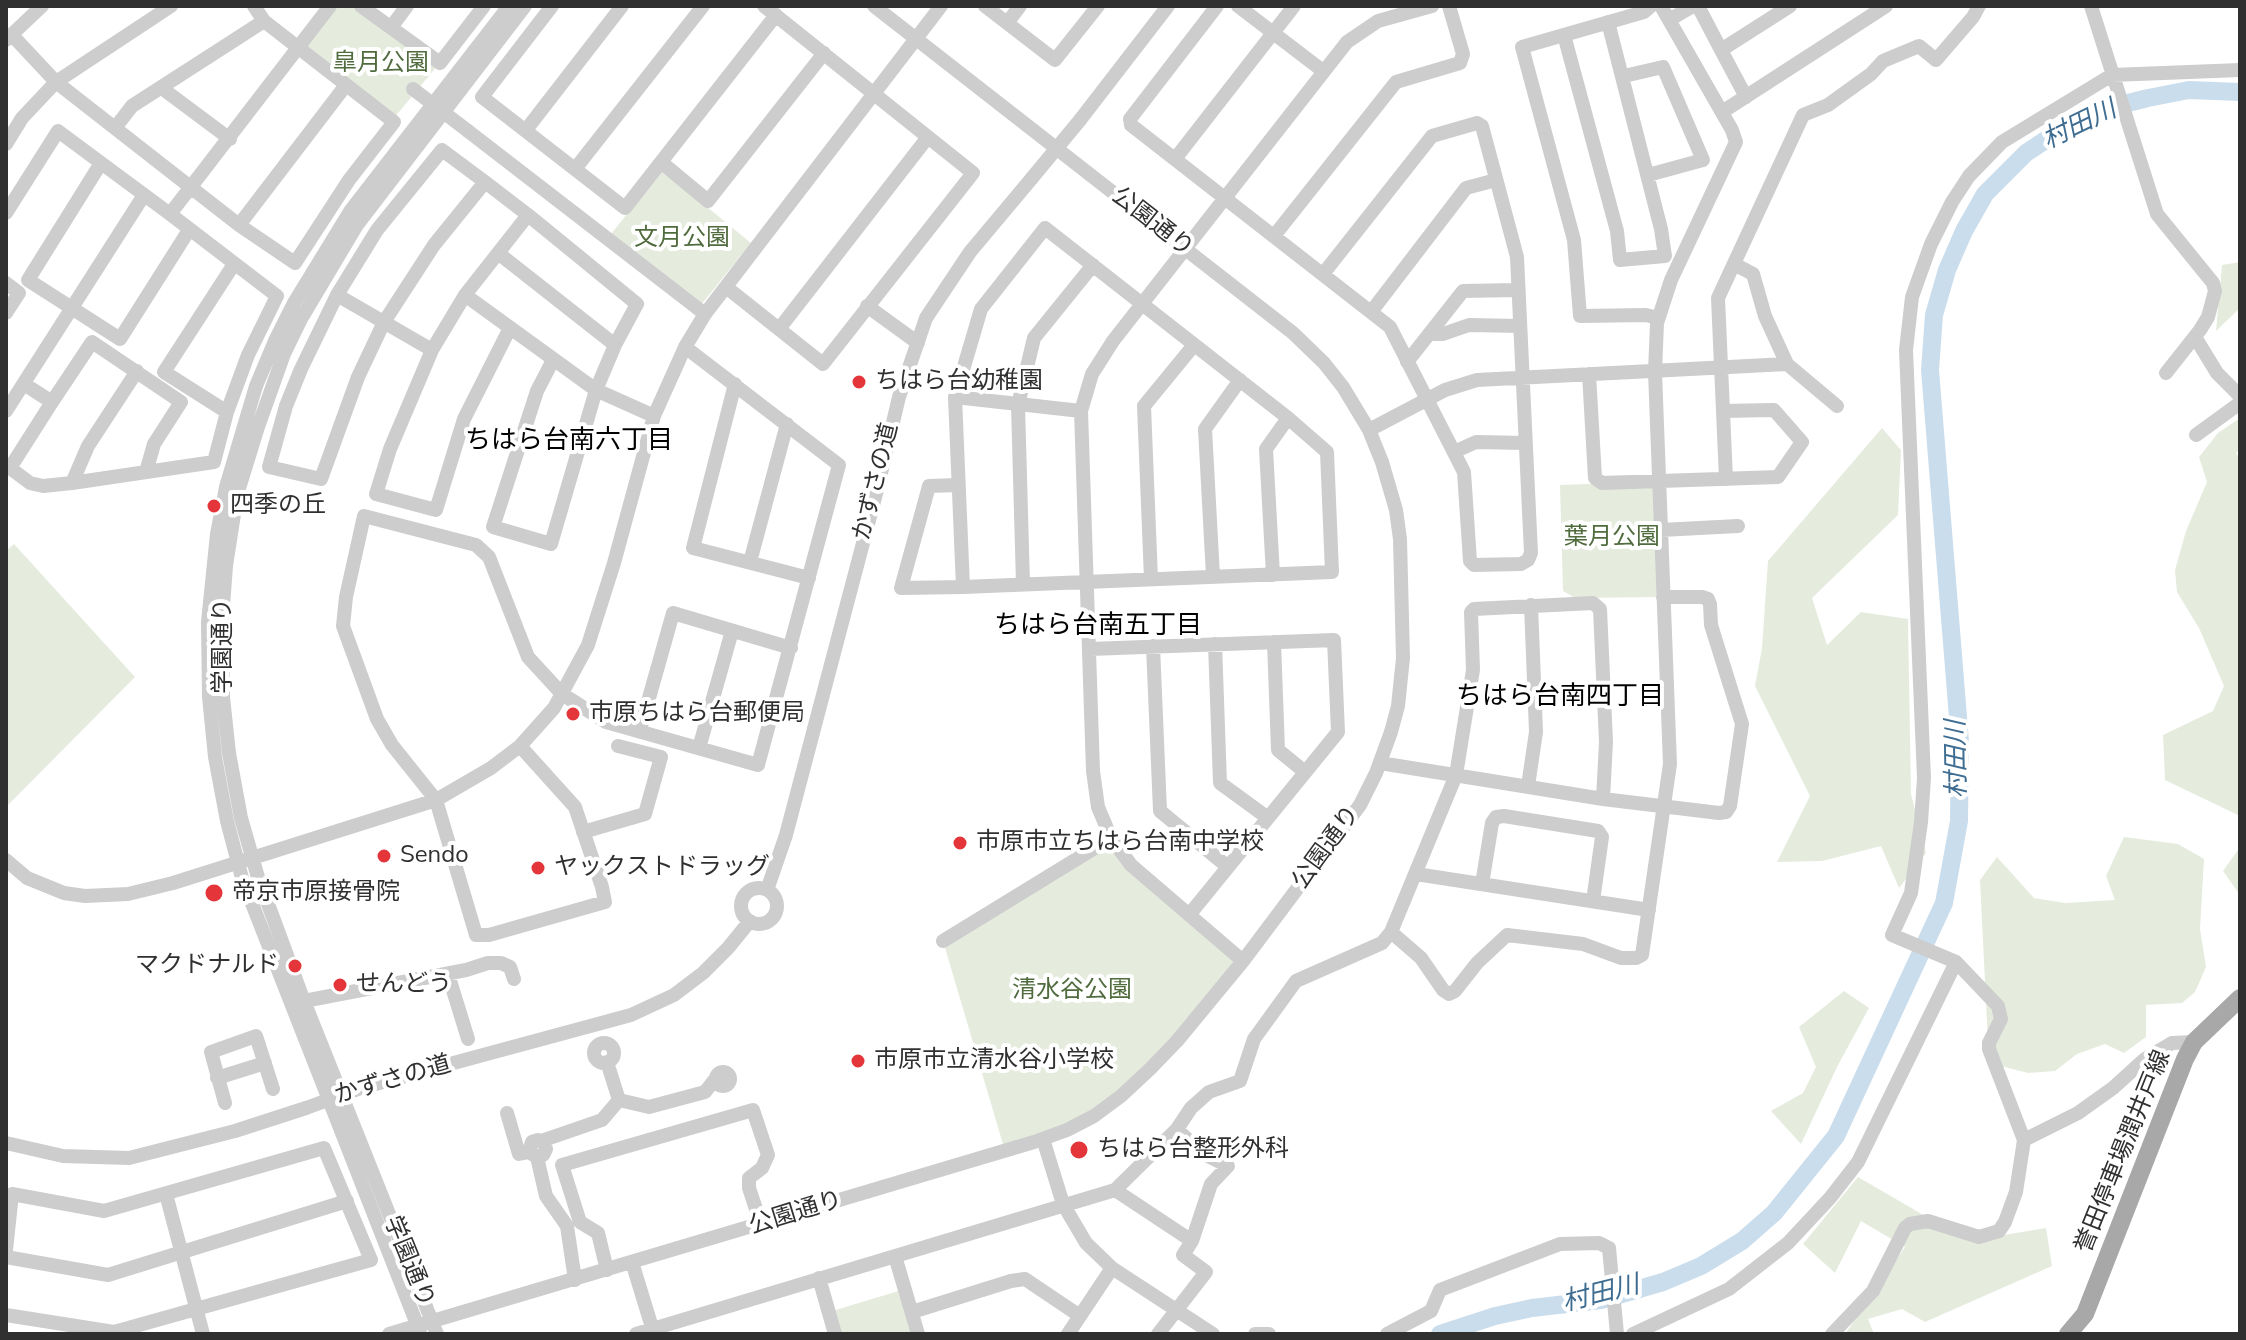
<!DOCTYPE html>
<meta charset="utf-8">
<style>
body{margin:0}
#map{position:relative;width:2246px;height:1340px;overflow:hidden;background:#fff;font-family:"Nunito Sans",sans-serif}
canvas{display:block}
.frame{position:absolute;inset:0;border:8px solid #303030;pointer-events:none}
</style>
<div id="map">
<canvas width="2246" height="1340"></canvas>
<div class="frame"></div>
</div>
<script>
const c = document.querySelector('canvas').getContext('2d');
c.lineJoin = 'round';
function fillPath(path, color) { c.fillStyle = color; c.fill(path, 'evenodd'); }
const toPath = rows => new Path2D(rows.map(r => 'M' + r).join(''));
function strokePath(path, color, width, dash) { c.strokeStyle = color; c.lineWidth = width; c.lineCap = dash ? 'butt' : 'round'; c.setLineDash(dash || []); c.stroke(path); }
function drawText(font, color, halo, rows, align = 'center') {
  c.font = font + ' "Nunito Sans","Noto Sans JP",sans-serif'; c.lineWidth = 8; c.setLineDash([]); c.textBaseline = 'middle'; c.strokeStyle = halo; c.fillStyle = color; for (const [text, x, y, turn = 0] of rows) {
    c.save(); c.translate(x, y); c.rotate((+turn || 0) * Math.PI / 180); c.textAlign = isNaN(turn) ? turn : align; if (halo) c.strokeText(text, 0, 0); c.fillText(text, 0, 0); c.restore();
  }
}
const green = toPath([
 [334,6,357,6,438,65,394,118,302,48],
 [662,170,751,243,701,305,611,234],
 [2240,262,2240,308,2216,331,2222,265],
 [2240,418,2240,447,2236,454,2240,458,2240,816,2165,780,2163,735,2213,711,2224,686,2199,628,2177,592,2175,570,2186,531,2207,482,2199,457,2218,433],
 [1882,428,1901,450,1898,515,1812,598,1827,645,1861,612,1908,619,1911,794,1926,853,1899,888,1881,846,1822,861,1777,862,1810,796,1755,686,1762,648,1768,561],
 [1660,481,1663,597,1575,598,1563,591,1560,485],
 [14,544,135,677,6,807,6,551],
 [2124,837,2178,844,2204,859,2200,929,2206,967,2195,992,2182,1003,2146,1005,2146,1037,2124,1053,2105,1044,2077,1054,2055,1071,2028,1073,1989,1063,1980,880,1997,857,2034,898,2065,903,2115,900,2106,876],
 [1111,838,1243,961,1177,1041,1094,1116,1005,1151,943,941],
 [2240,847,2240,895,2223,871],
 [1844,991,1869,1008,1837,1067,1801,1144,1771,1111,1803,1093,1816,1067,1799,1027],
 [1858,1177,1968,1241,2046,1228,2052,1266,1925,1322,1902,1309,1868,1319,1874,1334,1845,1334,1905,1247,1861,1221,1835,1273,1803,1244],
 [905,1289,918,1334,835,1334,829,1312]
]);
const river = toPath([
 [1440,1334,1495,1316,1532,1308,1601,1300,1663,1282,1701,1266,1742,1241,1774,1213,1836,1136,1944,903,1959,821,1960,742,1930,370,1934,315,1947,270,1964,231,1985,194,2026,153,2056,133,2104,109,2148,98,2189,90,2240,92]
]);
const minor = toPath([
 [361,6,440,63,484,6],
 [552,6,482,97,625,208,776,15],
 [985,6,1055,60,1098,6],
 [1217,6,1130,119,1131,125,1390,327,1464,472,1470,561,1474,565,1521,564,1528,560,1531,553,1517,257,1482,126,1477,123,1432,136,1323,274],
 [1238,6,1323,71],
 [1651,6,1644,12,1522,47,1574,240,1580,316,1646,315,1658,318],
 [1698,6,1721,50],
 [2091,6,2157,214,2213,283,2215,291,2208,317,2200,330,2166,373],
 [1669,20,1693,6],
 [1007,23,1020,6],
 [392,26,407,6],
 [12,35,56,82,239,225,295,263,349,180,394,122,264,21,254,6],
 [1564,35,1617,231,1620,260,1665,256,1661,229,1608,22],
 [6,40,42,6],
 [1624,76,1663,67,1703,160,1648,175],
 [163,89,230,139],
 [1746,97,1721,50,1790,6],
 [1722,112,1886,6],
 [1080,120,1168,6],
 [115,128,132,106,264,21],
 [526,130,622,6],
 [468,131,705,314],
 [6,144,22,118,56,82,171,6],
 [1175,159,1294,6],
 [661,162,708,201,824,53],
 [101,163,28,280,120,339,189,230],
 [575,169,703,6],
 [485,182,434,245,384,322,358,377,321,479,269,467,286,406,301,369,337,295,377,230,442,150,485,182,528,215,637,304,615,345,596,390,551,544,493,527,537,391,553,360],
 [6,213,58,131,170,214,330,6],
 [170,214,277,296,248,355,227,412,164,372,234,264],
 [239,225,346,85],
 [1274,236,1396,82,1460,63,1463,54,1449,6],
 [498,253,615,345],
 [1734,264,1753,274,1765,316,1787,364,1837,406],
 [6,283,19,293,6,313],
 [726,287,823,364,973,173,764,6],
 [337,295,432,350],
 [465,295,596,390,654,416],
 [867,306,918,343],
 [1371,312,1466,188,1496,180],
 [510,328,464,419,436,510,376,494,390,449,432,350,465,295,528,215],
 [779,329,928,137],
 [1431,334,1443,334,1469,325,1520,326],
 [2195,337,2217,373,2240,396],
 [1407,362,1463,291,1518,290],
 [137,371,88,446,72,483,214,462,227,412],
 [1589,374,1595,478,1602,483,1778,477,1802,442,1774,410,1723,411],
 [24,384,52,402,10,468,30,483,43,486,72,483],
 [735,384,693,548,809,578],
 [955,397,1081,411],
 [52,402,92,342,181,402,154,444,146,472],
 [6,411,144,195],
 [1369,430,1445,390,1477,380,1787,364],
 [2196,435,2240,403],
 [1454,452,1476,442,1525,443],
 [1726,479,1718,298,1803,115,1828,105,1871,74,1883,61,1919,46,1936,60,1973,17,1979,6],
 [958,485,929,486,901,588,963,587,1332,572,1327,452,1288,418,1045,228,981,309,955,397,963,587],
 [1661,530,1738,526],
 [750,562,787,424],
 [1273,575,1266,449,1288,418],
 [1213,576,1205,429,1240,380],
 [1151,579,1144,406,1194,345],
 [1023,584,1018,405,1034,338,1093,265],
 [1274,642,1278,750,1305,772],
 [1215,644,1220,783,1268,818],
 [1153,646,1160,811,1228,867],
 [1090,649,1334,640,1338,732,1189,915],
 [640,730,673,613,791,648],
 [520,746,575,807,602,887,605,902,489,935,476,935,436,800,392,745,377,719,343,626,346,597,364,516,476,545,489,557,528,657,562,694,606,722,758,765,839,465,685,347],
 [699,748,732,631],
 [1380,763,1603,799,1719,813,1726,812,1730,806,1742,724,1711,625,1710,604,1708,599,1702,597,1663,597],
 [1528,786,1536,732,1531,605],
 [583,832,645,814,661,757,618,746],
 [6,860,27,878,64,893,85,896,128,894,173,883,436,800,491,768,520,746,554,708,588,645,614,563,654,416,685,347,705,314,941,6],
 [1416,874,1649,910],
 [1482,884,1492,823,1496,817,1504,816,1598,831,1602,837,1593,901],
 '741 906a18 18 0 1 1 36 0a18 18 0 1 1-36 0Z',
 [767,890,786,835,877,490,899,397,926,318,970,252,1032,178],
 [1391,932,1421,958,1443,990,1449,994,1455,991,1477,963,1507,935,1583,944,1621,958,1636,958,1642,955,1670,764,1655,372,1657,323,1671,280,1736,142,1732,130,1661,6],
 [943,941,1111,838],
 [1243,961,1131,865,1111,838,1098,807,1093,771,1081,411,1092,374,1113,341,1347,42,1378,21,1432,6],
 [448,974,468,1039],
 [304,1001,466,970,488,963,501,963,510,967,514,979],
 '594 1053a10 10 0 1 1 20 0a10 10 0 1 1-20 0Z',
 [607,1062,619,1100],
 '716 1079a7 7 0 1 1 14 0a7 7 0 1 1-14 0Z',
 [217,1078,265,1063],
 [361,1088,631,1015,674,995,703,973,728,948,750,921],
 [225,1103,211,1052,256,1036,273,1089],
 [507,1113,519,1154,529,1152],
 [1043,1139,1063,1204,1086,1243,1112,1268,1213,1334],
 [2024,1140,1989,1049,1989,1043,2001,1019,1998,1006,1956,962,1892,935,1911,893,1921,822,1924,778,1906,350,1912,297,1931,244,1952,202,1969,176,2002,142,2112,75,2240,70],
 [541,1141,602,1120,619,1100,649,1107,705,1092,716,1078],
 [6,1143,63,1156,129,1158,235,1131,306,1108],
 [537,1157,543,1155,546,1149,544,1143,538,1140,532,1142,529,1152,537,1157,546,1196,567,1226,575,1280],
 [1115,1190,1192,1241],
 [166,1194,203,1334],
 [6,1250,12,1194,104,1211,324,1148,371,1260,114,1332,6,1315],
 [895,1256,918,1334],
 [6,1257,108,1275,347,1201],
 [632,1262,654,1334],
 [607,1270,598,1233,580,1222,562,1165,753,1110,768,1155,762,1168,749,1178,749,1188,761,1224],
 [819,1278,835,1334],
 [912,1312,1011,1281,1025,1279,1080,1316],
 [420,1332,242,878,227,821,215,757,209,697,208,622,217,534,226,487,256,386,275,341,294,303,351,210,509,6],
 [389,1334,1034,1142,1067,1130,1094,1116,1121,1096,1150,1069,1177,1041,1243,961,1360,805,1376,773,1391,732,1398,706,1403,658,1400,539,1396,510,1382,462,1369,430,1343,387,1324,363,1293,333,874,6],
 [437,1334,302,996,257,874,241,818,229,753,223,697,222,619,226,566,237,495,258,427,284,354,301,319,357,225,525,6],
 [636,1334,1115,1190,1177,1129,1191,1108,1209,1092,1240,1081,1254,1039,1296,981,1382,943,1391,932,1456,775,1473,670,1471,612,1474,609,1593,603,1600,609,1606,742,1603,799],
 [1068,1334,1112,1268],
 [1158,1334,1206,1272,1183,1255,1192,1241,1211,1184,1228,1166,1200,1152,1177,1129],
 [1255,1334,1269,1334],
 [1387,1334,1431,1311,1440,1290,1560,1244,1599,1243,1609,1248,1617,1334],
 [1633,1334,1729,1289,1788,1243,1830,1198,1858,1162,1956,962],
 [1832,1334,1873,1291,1905,1228,1910,1224,1928,1221,1979,1237,1999,1231,2005,1222,2016,1192,2024,1140,2078,1113,2113,1088,2145,1059,2172,1043,2194,1042]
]);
const major = toPath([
 [2068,1334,2085,1314,2185,1059,2194,1042,2240,998]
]);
const minorBridge = toPath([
 [413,89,468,131],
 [1032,178,1080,120],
 [306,1108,361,1088]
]);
const markers = [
 [859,382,8,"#e3353a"],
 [214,506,8,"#e3353a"],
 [573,714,8,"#e3353a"],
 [960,843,8,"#e3353a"],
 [384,856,8,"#e3353a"],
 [538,868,8,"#e3353a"],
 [214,893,10,"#e3353a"],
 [295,966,8,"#e3353a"],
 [340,985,8,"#e3353a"],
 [858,1061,8,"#e3353a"],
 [1079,1150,10,"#e3353a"]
];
const parkNames = [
 ["皐月公園",381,64],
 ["文月公園",682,239],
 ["葉月公園",1612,538],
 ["清水谷公園",1072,991]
];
const streetNames = [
 ["公園通り",1152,223,38],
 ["かずさの道",877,482,-76],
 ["学園通り",224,646,-90],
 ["公園通り",1327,848,-54],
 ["かずさの道",393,1081,-16],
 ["誉田停車場潤井戸線",2124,1152,-68],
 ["公園通り",796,1214,-17],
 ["学園通り",408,1262,68]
];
const poiNames = [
 ["ちはら台幼稚園",875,382],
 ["四季の丘",230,506],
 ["市原ちはら台郵便局",589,714],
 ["市原市立ちはら台南中学校",976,843],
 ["Sendo",400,856],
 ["ヤックストドラッグ",554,868],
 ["帝京市原接骨院",232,893],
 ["マクドナルド",279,966,"right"],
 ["せんどう",356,985],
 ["市原市立清水谷小学校",874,1061],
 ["ちはら台整形外科",1097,1150]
];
const waterNames = [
 ["村田川",2080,126,-26],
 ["村田川",1958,759,-91],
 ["村田川",1601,1295,-14]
];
const neighbourhoodNames = [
 ["ちはら台南六丁目",569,442],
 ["ちはら台南五丁目",1098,627],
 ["ちはら台南四丁目",1560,698]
];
fillPath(green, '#e5ecde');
strokePath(river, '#caddec', 18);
strokePath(minor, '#cdcdcd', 14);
strokePath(major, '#a8a8a8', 18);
strokePath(minorBridge, '#cdcdcd', 14);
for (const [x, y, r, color] of markers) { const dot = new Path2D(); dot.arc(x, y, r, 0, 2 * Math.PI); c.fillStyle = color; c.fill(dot); strokePath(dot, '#fff', 3); }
drawText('24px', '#506b3d', '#fff', parkNames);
drawText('24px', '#303030', '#fff', streetNames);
drawText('24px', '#303030', '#fff', poiNames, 'left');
drawText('italic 26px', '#3e6d91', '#fff', waterNames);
drawText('26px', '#000', '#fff', neighbourhoodNames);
</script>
